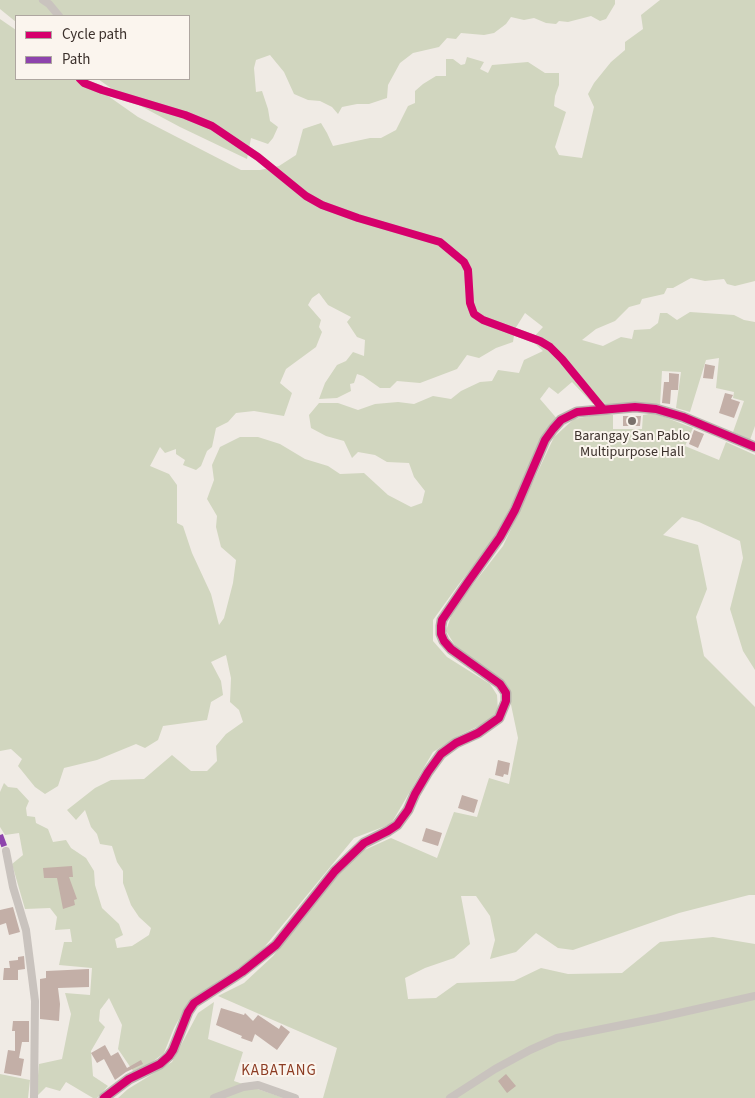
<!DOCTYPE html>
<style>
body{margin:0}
#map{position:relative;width:755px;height:1098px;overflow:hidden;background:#f0ebe5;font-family:"Source Sans 3",sans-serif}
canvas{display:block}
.legend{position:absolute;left:15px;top:15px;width:175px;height:65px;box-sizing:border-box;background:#fbf5ee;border:1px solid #aea6a0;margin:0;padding:6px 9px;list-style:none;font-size:15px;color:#3b302b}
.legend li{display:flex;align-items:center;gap:10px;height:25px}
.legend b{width:25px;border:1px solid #aea6a0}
</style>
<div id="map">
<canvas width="755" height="1098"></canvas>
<ul class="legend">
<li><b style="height:6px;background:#d6006c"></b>Cycle path</li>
<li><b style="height:6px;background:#8e44ad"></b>Path</li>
</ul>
</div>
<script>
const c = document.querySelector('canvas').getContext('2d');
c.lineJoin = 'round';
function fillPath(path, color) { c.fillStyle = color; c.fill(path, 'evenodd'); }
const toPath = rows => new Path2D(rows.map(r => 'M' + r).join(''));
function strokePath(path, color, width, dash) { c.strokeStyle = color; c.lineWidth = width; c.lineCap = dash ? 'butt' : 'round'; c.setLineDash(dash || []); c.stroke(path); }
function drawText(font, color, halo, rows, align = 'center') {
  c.font = font + ' "Source Sans 3",sans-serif'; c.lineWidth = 4; c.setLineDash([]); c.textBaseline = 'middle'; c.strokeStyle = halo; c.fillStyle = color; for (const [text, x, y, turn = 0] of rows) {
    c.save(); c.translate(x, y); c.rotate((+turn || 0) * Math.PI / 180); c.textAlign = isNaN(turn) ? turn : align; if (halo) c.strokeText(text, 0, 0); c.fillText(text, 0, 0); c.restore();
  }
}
const green = toPath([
 [0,0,615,0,615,4,606,19,600,21,591,16,568,22,559,21,556,24,546,23,534,18,524,20,511,17,506,24,494,33,484,35,461,33,456,39,447,38,439,47,413,53,400,63,388,85,387,98,369,104,357,104,342,107,338,114,332,107,320,101,308,100,294,94,284,72,270,55,256,60,254,68,256,92,262,91,268,109,270,121,278,127,273,138,268,144,251,138,247,159,180,127,122,96,98,79,189,79,189,16,16,16,16,22,0,9],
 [660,0,755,0,755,281,735,286,727,284,724,279,705,281,691,278,673,288,667,288,664,294,642,299,640,304,629,307,615,321,596,329,582,340,603,346,621,337,632,339,634,330,650,329,658,323,660,313,667,313,677,320,690,312,734,315,744,320,755,322,755,426,750,440,733,432,744,401,733,398,734,392,716,388,719,358,706,360,690,412,676,408,681,372,662,371,660,405,593,404,572,382,558,394,549,387,540,399,559,421,518,492,493,541,459,584,433,620,433,641,447,657,490,684,497,695,498,711,487,722,460,735,433,752,391,824,354,838,257,956,221,979,188,1003,174,1028,164,1053,151,1063,133,1071,118,1049,122,1025,109,998,100,1010,99,1021,105,1027,91,1051,93,1076,108,1086,97,1098,93,1098,66,1082,60,1091,46,1087,36,1097,39,1064,62,1059,71,1014,65,993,90,995,92,968,59,965,64,942,72,942,70,929,55,930,57,917,50,908,25,909,12,864,23,855,19,833,5,835,0,827,0,792,4,783,8,787,17,788,29,801,26,808,27,816,35,817,36,823,48,829,53,842,66,840,71,848,86,858,94,871,95,885,102,908,119,924,123,935,115,939,117,948,132,946,149,935,151,928,139,917,131,905,123,883,123,871,117,862,112,846,100,844,97,834,91,827,85,810,76,820,67,810,95,788,111,780,144,779,172,755,191,771,207,771,217,761,216,746,226,734,243,722,239,710,230,702,231,678,226,655,211,662,221,681,223,695,211,702,207,720,163,726,158,740,145,748,136,744,97,760,64,768,58,786,45,794,35,787,18,766,22,759,11,749,0,751,0,19,16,30,16,79,84,79,138,117,241,170,260,170,279,166,296,155,303,129,321,123,327,133,333,146,370,138,381,138,396,130,408,106,415,103,415,91,423,84,436,76,446,76,446,59,453,59,461,65,465,64,467,57,484,62,480,69,488,73,492,65,528,62,545,73,559,73,559,85,555,96,554,106,566,112,555,147,559,155,582,158,594,107,588,94,594,83,611,62,625,50,625,42,643,29,641,15],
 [319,293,328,305,351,317,347,322,357,337,365,340,364,356,353,352,346,361,337,365,325,383,319,399,337,398,351,391,350,384,354,383,357,374,363,376,380,388,390,388,397,381,420,383,457,369,467,355,479,358,496,348,513,342,515,329,525,313,543,327,531,340,543,351,524,360,519,373,498,370,492,381,480,382,461,391,451,399,433,396,414,404,398,402,375,404,358,410,338,403,319,403,309,415,311,428,326,436,344,441,352,458,358,452,375,455,387,462,409,463,414,477,425,491,422,503,411,507,388,495,364,473,340,474,328,466,305,459,280,444,258,437,240,437,220,447,212,465,214,480,207,499,217,516,216,527,221,547,236,560,233,583,224,618,219,625,211,594,192,553,183,526,177,523,177,485,169,474,150,466,160,447,165,453,176,449,176,454,185,460,183,465,196,470,201,466,207,451,212,447,216,428,228,422,236,413,254,411,284,416,292,393,280,383,286,369,316,347,322,332,319,327,321,320,308,305,312,298],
 [654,413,693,428,685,446,719,460,726,442,755,455,755,670,743,651,730,609,743,558,740,541,699,522,682,517,663,535,698,545,707,589,696,617,704,656,755,707,755,895,749,895,679,913,573,950,558,948,536,933,516,952,490,959,495,940,490,916,476,896,461,896,470,944,454,958,425,968,405,978,408,999,436,998,457,983,514,981,541,968,568,974,622,973,660,942,713,937,755,944,755,1098,323,1098,337,1048,218,996,244,983,273,956,335,877,360,852,391,838,437,858,454,812,477,817,489,778,509,784,518,738,510,700,456,647,446,631,453,610,503,546,554,437,574,419,595,415,613,415,613,429,642,429,643,415],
 [214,1002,208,1039,243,1052,234,1081,284,1098,118,1098,128,1089,172,1062,198,1013],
 [0,1074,30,1080,28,1098,0,1098]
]);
const building = toPath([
 [705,364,715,366,713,379,703,378],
 [669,373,679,374,678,390,671,390,670,404,662,403,664,382,669,382],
 [725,393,733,395,731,399,740,402,734,418,719,413],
 [623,416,641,416,640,426,623,426],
 [694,430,704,434,698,448,689,444],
 [498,760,510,763,508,775,504,774,503,777,495,775],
 [462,795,478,800,474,813,458,808],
 [426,828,442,833,438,846,422,841],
 [72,866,73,877,69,877,77,899,74,900,75,905,63,909,57,878,44,878,43,868],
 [13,907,20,932,9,935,6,923,0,925,0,910],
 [24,956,25,969,18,970,18,980,3,980,4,968,10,968,9,961,18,960,18,957],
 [89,969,89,987,58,988,60,1004,59,1021,40,1019,40,979,46,978,46,971],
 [221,1008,244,1015,245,1013,253,1021,258,1015,279,1029,281,1025,290,1032,277,1050,255,1034,252,1042,241,1038,242,1036,216,1025],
 [13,1021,29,1021,29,1042,22,1042,19,1058,24,1059,21,1076,4,1073,8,1050,15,1051,15,1031,12,1031],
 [105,1045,111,1056,118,1052,127,1068,141,1060,143,1064,126,1072,115,1080,104,1059,97,1063,91,1053],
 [506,1074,516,1086,507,1093,498,1081]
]);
const street = toPath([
 [43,0,49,4,59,16],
 [80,79,84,83,102,90,185,115,212,126,258,157,306,196,322,205,358,218,440,242,464,262,468,270,470,303,474,314,483,320,540,341,550,347,562,359,603,409],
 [6,851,13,887,26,930,35,1001,34,1098],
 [214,1098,243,1087,258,1085,295,1098],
 [450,1098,495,1069,530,1050,557,1038,657,1018,755,996]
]);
const secondary = toPath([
 [104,1098,129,1079,160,1064,169,1056,173,1050,188,1012,194,1003,242,972,276,945,335,871,364,843,388,831,397,825,408,810,415,794,428,772,441,754,456,743,478,733,499,718,506,701,506,693,500,684,451,649,444,641,441,634,441,626,442,620,468,582,500,537,515,510,545,440,553,429,561,420,577,412,635,407,656,409,683,417,755,447]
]);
const quiet = toPath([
 [0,835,6,851]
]);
const cycleway = toPath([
 [80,79,84,83,102,90,185,115,212,126,258,157,306,196,322,205,358,218,440,242,464,262,468,270,470,303,474,314,483,320,540,341,550,347,562,359,603,409],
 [104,1098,129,1079,160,1064,169,1056,173,1050,188,1012,194,1003,242,972,276,945,335,871,364,843,388,831,397,825,408,810,415,794,428,772,441,754,456,743,478,733,499,718,506,701,506,693,500,684,451,649,444,641,441,634,441,626,442,620,468,582,500,537,515,510,545,440,553,429,561,420,577,412,635,407,656,409,683,417,755,447]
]);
const markers = [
 [632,421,5,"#7a716c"]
];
const poiNames = [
 ["Barangay San Pablo",632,437],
 ["Multipurpose Hall",632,453]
];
const neighbourhoodNames = [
 ["KABATANG",279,1072]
];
fillPath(green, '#d1d6bf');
fillPath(building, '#c3afa7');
strokePath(street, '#c9c3be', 8);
strokePath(secondary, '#bab3ae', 11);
strokePath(quiet, '#8e44ad', 6, [12, 6]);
strokePath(cycleway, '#d6006c', 8);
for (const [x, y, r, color] of markers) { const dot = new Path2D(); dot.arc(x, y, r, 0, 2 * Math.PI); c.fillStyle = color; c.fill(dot); strokePath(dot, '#fbf5ee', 2); }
drawText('14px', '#3b302b', '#fbf5ee', poiNames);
c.letterSpacing = '1px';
drawText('15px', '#8c3b22', '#fbf5ee', neighbourhoodNames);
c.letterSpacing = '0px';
</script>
